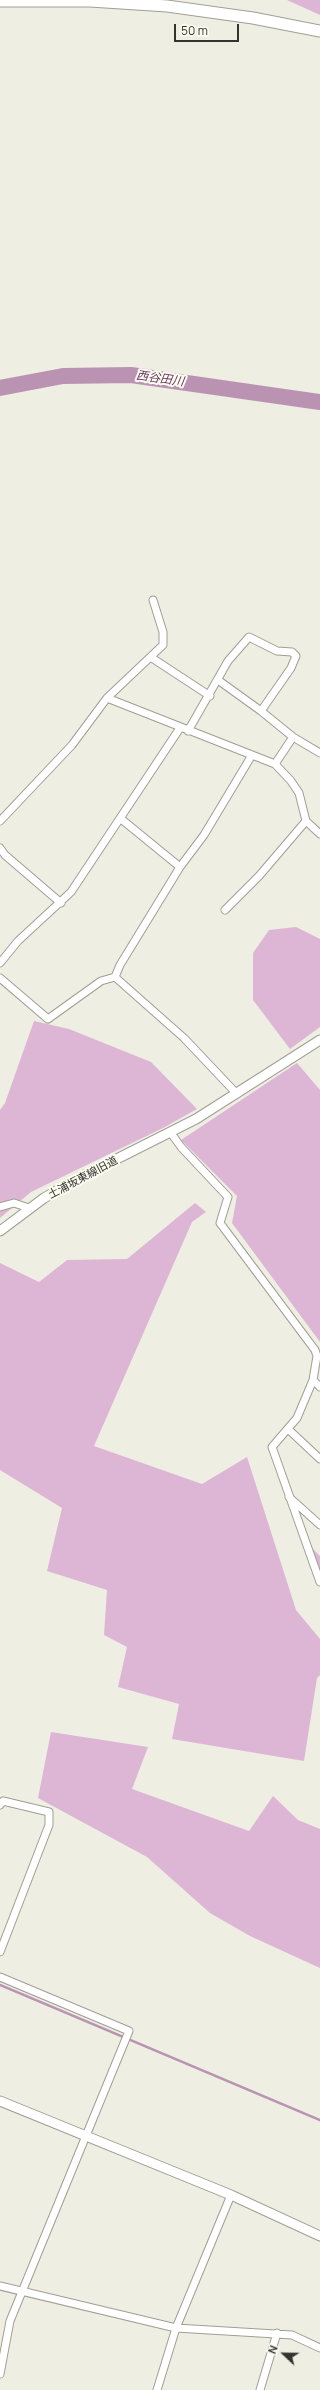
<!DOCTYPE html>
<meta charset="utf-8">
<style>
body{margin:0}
#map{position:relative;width:320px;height:2390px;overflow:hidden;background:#eeeee3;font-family:Manrope,sans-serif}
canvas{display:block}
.north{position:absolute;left:264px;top:2334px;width:40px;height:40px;-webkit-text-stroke:3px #fbfbf0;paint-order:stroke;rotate:292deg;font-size:11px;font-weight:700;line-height:16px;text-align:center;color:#33332f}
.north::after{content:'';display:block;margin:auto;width:14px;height:18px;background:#33332f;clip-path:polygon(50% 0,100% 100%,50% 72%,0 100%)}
.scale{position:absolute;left:174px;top:24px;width:65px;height:18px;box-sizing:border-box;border:2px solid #33332f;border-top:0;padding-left:5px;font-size:12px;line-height:14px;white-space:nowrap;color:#33332f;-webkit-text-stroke:3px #fbfbf0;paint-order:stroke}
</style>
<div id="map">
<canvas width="320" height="2390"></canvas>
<div class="north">N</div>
<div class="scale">50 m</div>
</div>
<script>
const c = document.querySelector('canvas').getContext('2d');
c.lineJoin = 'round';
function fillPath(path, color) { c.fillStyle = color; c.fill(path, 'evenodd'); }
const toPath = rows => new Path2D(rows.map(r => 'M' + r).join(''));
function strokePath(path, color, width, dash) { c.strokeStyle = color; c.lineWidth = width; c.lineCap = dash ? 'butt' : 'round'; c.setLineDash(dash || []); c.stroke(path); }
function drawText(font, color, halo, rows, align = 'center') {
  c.font = font + ' Manrope,"Noto Sans JP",sans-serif'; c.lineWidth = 4; c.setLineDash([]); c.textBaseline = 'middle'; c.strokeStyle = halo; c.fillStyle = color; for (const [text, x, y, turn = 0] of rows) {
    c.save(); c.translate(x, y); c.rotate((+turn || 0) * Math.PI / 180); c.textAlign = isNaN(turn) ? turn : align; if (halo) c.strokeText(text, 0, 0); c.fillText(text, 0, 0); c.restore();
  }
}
const green = toPath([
 [287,0,320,0,320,15],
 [296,927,320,939,320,1027,290,1049,253,1000,253,953,269,930],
 [34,1021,69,1029,151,1062,197,1109,163,1128,31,1192,0,1218,0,1110,5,1103],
 [297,1063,320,1090,320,1342,232,1223,237,1196,181,1140],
 [195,1203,206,1212,192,1222,94,1446,202,1484,247,1457,296,1610,320,1639,320,1675,317,1678,304,1761,172,1739,179,1704,118,1687,127,1647,104,1635,107,1590,47,1571,62,1508,0,1470,0,1263,39,1282,67,1260,127,1259],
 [312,1548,320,1556,320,1571],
 [51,1732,148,1747,132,1789,249,1831,273,1796,298,1820,320,1829,320,1968,250,1936,210,1913,147,1857,38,1798]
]);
const stream = toPath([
 [0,1985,320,2120]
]);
const river = toPath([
 [0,388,63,376,131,375,320,402]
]);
const minor = toPath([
 [152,658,210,696],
 [218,680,261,711,293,737,320,753],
 [107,698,275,764,291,781,299,793,306,821,320,834],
 [188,731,228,661,249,637,277,651,292,652,296,656,291,668,261,711],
 [275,764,293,737],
 [120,818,180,867],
 [0,821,72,745,107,698,163,645,163,632,153,600],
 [0,848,5,855,61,903],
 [225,910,259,876,306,821],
 [0,963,18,941,71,892,180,728],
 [0,978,48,1019,101,981,115,977],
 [237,1094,184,1038,115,977,120,965,180,867,204,835,252,755],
 [171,1133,181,1147,228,1197,220,1223,315,1350,317,1356,313,1380,297,1418,272,1447,320,1582],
 [0,1207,14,1203,29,1208],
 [313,1380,320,1387],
 [288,1429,320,1459],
 [289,1497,320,1525],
 [0,1805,3,1801,49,1812,49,1825,0,1952],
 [0,1977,129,2031,10,2321,0,2374],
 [0,2286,176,2328,292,2335,320,2348],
 [157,2390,176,2328,231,2195],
 [260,2390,277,2333]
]);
const tertiary = toPath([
 [0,1231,44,1198,83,1176,196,1119,320,1040],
 [0,2101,231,2195,320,2236]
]);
const primary = toPath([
 [0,1,90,1,167,6,253,18,320,31]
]);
const streetNames = [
 ["土浦坂東線旧道",83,1178,-28]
];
const waterNames = [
 ["西谷田川",160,379,8]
];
fillPath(green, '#ddb6d6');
strokePath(stream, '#ba93b3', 2.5);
strokePath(river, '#ba93b3', 16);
strokePath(minor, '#9f9f95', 9);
strokePath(tertiary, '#9f9f95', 11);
strokePath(primary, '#9f9f95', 13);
strokePath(minor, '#fff', 7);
strokePath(tertiary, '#fff', 9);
strokePath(primary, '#fff', 11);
drawText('11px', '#33332f', '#fbfbf0', streetNames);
drawText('italic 12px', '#683662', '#fbfbf0', waterNames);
</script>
